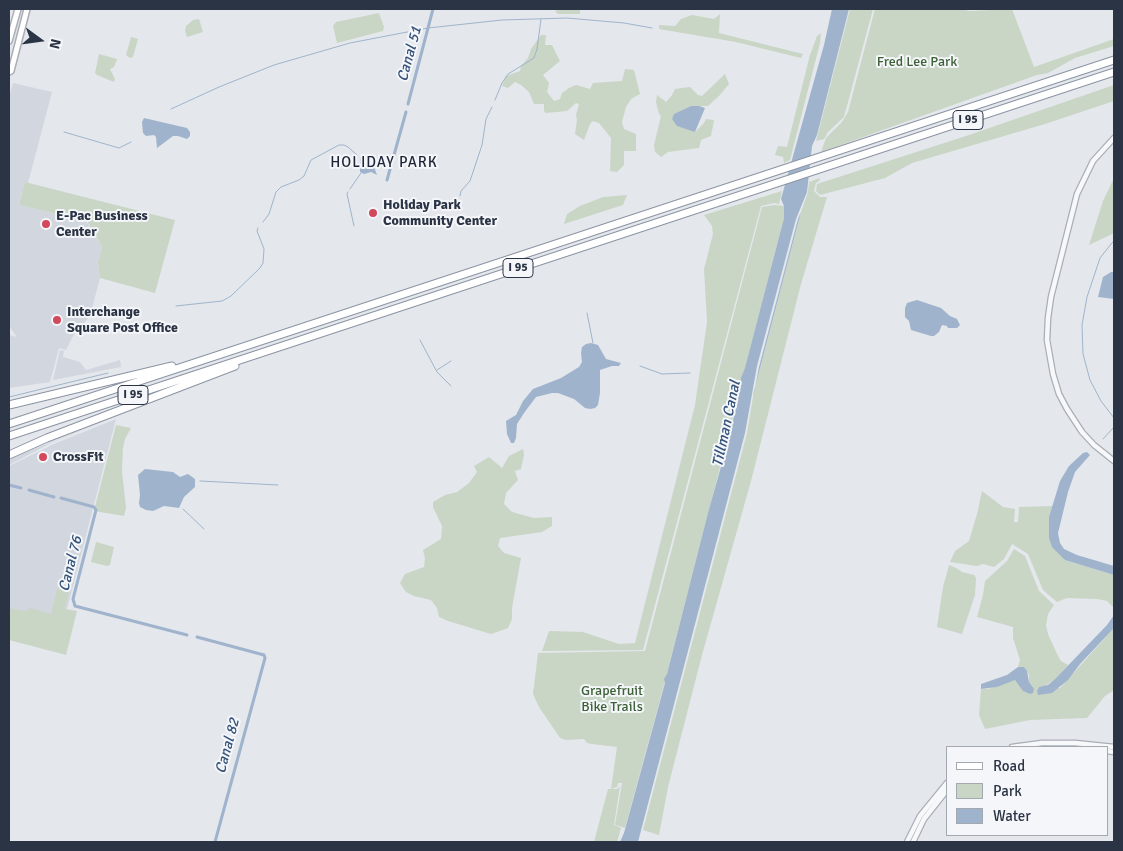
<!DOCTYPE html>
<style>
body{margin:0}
#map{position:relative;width:1123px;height:851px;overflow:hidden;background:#e4e7ec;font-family:Signika,sans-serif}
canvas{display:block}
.frame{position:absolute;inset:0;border:10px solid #2b3445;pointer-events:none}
.legend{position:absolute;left:946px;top:746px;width:162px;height:90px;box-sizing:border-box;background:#f4f6f9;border:1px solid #a4a8b1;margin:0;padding:6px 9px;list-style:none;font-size:15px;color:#2b3445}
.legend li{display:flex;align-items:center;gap:10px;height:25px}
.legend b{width:25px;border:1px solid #a4a8b1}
.north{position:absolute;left:15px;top:15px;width:50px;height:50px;-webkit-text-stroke:4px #f4f6f9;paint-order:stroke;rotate:104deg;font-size:14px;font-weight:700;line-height:20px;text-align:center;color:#2b3445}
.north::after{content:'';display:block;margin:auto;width:18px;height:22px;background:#2b3445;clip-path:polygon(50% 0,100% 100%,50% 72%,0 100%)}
</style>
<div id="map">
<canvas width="1123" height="851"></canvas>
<div class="frame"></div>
<ul class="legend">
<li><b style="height:6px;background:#fff"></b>Road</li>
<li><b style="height:14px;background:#c9d6c5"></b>Park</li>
<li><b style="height:14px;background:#9fb4cc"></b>Water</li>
</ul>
<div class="north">N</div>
</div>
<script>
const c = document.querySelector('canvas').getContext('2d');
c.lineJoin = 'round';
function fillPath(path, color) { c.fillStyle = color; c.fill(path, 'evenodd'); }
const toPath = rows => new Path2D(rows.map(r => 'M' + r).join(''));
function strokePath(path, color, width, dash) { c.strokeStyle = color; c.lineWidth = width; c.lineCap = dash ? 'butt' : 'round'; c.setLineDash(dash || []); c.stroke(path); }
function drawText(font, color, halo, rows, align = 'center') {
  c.font = font + ' Signika,sans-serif'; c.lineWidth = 4; c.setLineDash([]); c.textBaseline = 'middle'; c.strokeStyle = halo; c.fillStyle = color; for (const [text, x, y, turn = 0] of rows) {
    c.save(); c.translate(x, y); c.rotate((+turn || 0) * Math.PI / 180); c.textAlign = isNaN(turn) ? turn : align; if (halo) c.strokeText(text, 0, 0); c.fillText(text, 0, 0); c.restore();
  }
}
const built = toPath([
 [13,83,52,92,28,183,25,182,19,205,86,221,102,247,98,262,100,278,90,316,73,336,66,350,59,348,50,382,9,388,9,335,17,337,9,326,9,97],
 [60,350,64,351,63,357,80,362,86,370,120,360,121,367,53,380],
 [117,416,53,442,9,465,9,459],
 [116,419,58,644,9,630,9,466,54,444]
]);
const green = toPath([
 [562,9,580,9,580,14,558,14,555,11],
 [850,9,873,9,844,117,828,132,824,139,816,141],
 [875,9,959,9,970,11,1012,9,1034,67,1114,39,1114,46,1075,58,1048,73,1037,75,821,152,826,138,842,122,848,112],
 [379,13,384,27,383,31,337,43,333,26,336,22],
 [720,14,719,33,803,54,801,58,736,42,659,29,659,25,675,26,681,19,692,15,714,19],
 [199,19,203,32,187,37,185,31,186,26,193,20],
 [821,33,820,43,790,160,784,163,783,157,775,155,778,146,787,147,810,55,817,36],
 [541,35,546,35,545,45,552,45,560,61,543,75,549,83,547,92,554,101,560,99,562,93,569,88,576,85,590,89,593,83,622,81,625,69,634,70,640,94,631,99,626,107,622,122,624,129,636,134,636,151,624,151,624,165,617,172,610,171,611,138,599,123,593,121,590,124,584,140,575,134,577,120,576,115,579,104,576,103,567,111,546,113,544,111,544,104,534,104,529,92,521,85,515,82,508,88,502,86,506,76,520,71,521,66,528,58,531,49],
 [131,37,138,39,133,57,130,58,126,55],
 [99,54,117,59,114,67,110,69,115,79,114,82,97,75,95,73],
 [725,74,729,84,719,96,708,106,691,106,675,114,672,119,695,132,704,123,706,119,714,120,711,136,701,140,699,148,668,152,661,157,655,152,654,145,661,116,659,114,656,102,657,95,666,102,672,95,675,89,690,87,698,95,702,96],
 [1114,85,1114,101,1045,124,912,163,885,178,820,195,816,191,817,184,966,136],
 [820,178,819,181,816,183,814,191,820,197,827,197,801,284,751,481,702,655,668,787,659,835,643,830,747,433,754,391,801,212,808,192,809,182],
 [1114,178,1114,233,1089,245,1103,201],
 [25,182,175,220,155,293,100,278,98,262,102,247,87,221,19,205],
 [782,191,779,204,774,203,761,206,643,650,542,651,549,631,583,632,619,644,635,643,695,405,707,322,704,269,713,234,712,226,704,215],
 [627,195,623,205,564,224,567,214,580,206,603,197],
 [774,205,784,206,784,218,667,674,625,828,615,825,622,783,618,783,617,787,611,789,617,747,592,744,587,743,584,739,566,740,560,738,539,707,533,694,538,653,645,651,762,207],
 [116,425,131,428,125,439,123,448,122,471,126,508,124,516,94,511],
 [523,449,524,455,521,469,515,471,518,480,506,493,504,504,512,512,534,518,552,517,552,526,542,532,500,538,498,546,504,553,521,558,512,608,512,619,508,628,491,634,448,621,439,617,437,608,431,600,414,596,406,592,400,583,405,574,424,567,425,558,423,550,441,539,442,526,433,507,433,502,445,495,457,492,469,483,477,472,474,466,489,457,502,468,509,456],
 [982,491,1003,507,1015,509,1014,522,1018,522,1019,507,1053,506,1049,517,1065,560,1114,575,1114,608,1107,601,1097,599,1067,598,1057,602,1043,590,1028,554,1012,544,1004,559,994,567,983,564,977,566,950,562,955,551,969,541,977,514],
 [96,542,114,547,110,565,107,566,91,562],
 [1014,549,1025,556,1039,591,1054,605,1048,614,1046,625,1048,634,1057,654,1061,661,1068,665,1056,678,1044,687,1060,688,1114,628,1114,690,1105,696,1087,718,1030,720,985,729,979,715,981,689,988,689,1015,680,1018,682,1029,682,1029,675,1024,667,1018,667,1020,660,1013,638,1013,627,977,617,983,595,985,581,1007,561],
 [949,565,956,568,962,572,974,575,976,578,975,595,962,634,937,627,943,587],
 [58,586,69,590,65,609,77,611,66,655,9,640,9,608,26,611,31,608,51,614],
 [620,786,614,825,621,828,617,842,594,842,608,789,617,789]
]);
const water = toPath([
 [832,9,849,9,817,135,812,146,807,192,796,219,757,366,745,433,638,842,620,842,624,833,665,683,664,679,667,674,708,513,729,438,739,394,741,378,745,368,784,218,784,206,781,199,824,45],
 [691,106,699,106,705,108,695,132,677,126,672,119,674,114],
 [144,118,187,128,190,132,190,136,187,139,178,136,173,136,157,148,156,137,154,135,146,136,143,133,142,122],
 [360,157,365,162,373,164,377,175,371,172,364,174,360,172],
 [801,212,754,391,753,398,759,367,798,219],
 [1111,272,1114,272,1114,299,1098,297,1103,277],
 [917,300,941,308,950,316,957,319,960,325,957,328,948,328,947,326,942,325,939,332,934,336,931,336,911,330,909,321,905,317,905,308,907,303],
 [591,343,598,345,606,359,621,363,619,366,612,366,600,370,600,393,598,405,595,408,590,409,585,408,574,399,558,393,552,393,536,397,524,413,517,424,516,438,514,443,511,443,507,434,506,421,516,415,523,401,533,389,561,378,579,367,582,362,581,353,582,347,586,344],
 [1087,452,1090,455,1075,472,1068,492,1058,533,1060,543,1064,549,1077,555,1114,566,1114,575,1065,560,1052,547,1049,538,1049,517,1060,481,1069,466,1083,453],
 [145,469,173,472,180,477,188,474,195,479,195,487,184,497,179,508,164,506,153,511,146,510,140,507,139,503,140,495,138,475],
 [1114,615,1114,628,1080,664,1068,680,1052,693,1038,695,1037,691,1039,687,1048,685,1056,678,1107,625],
 [1018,667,1024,667,1027,671,1029,682,1034,689,1033,693,1030,694,1023,691,1015,680,997,687,981,689,981,684,1007,675]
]);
const stream = toPath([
 [495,100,502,83,508,74,534,58,537,49,541,19],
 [171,109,219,87,274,65,350,43,428,28,502,20,567,18,624,23,652,28],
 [64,132,119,148,131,142],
 [350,189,361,173],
 [348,192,347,194,354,226],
 [460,196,461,191,470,181,482,145,486,119,492,107],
 [263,222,269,214,276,192,281,187,299,180,304,176,311,160,339,145,344,145,348,147,357,155],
 [1114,241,1111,244,1100,258,1087,297,1082,325,1083,354,1090,380,1101,401,1114,418],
 [176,306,222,301,231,296,260,268,263,263,264,249,257,231,258,228],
 [587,313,593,343],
 [420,340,437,372,451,386],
 [640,366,662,374,690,373],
 [437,370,451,361],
 [9,397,108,373],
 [1103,439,1114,427],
 [200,481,278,485],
 [183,509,204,529]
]);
const canal = toPath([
 [408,104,433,9],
 [387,180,406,112],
 [9,485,21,488],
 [29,490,54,497],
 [61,498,94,507,96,510,73,599,75,606,187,635],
 [197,637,264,655,265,658,215,842]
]);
const tertiary = toPath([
 [1114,138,1093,161,1077,194,1051,297,1048,318,1047,340,1053,374,1059,394,1067,409,1082,432,1094,445,1114,461],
 [1012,747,1042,743,1075,743,1114,747],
 [1107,751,1114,752],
 [907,842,920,816,947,783],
 [913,842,924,819,947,790]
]);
const secondary = toPath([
 [9,41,18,9],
 [9,72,11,71,27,9]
]);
const motorway = toPath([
 [9,405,172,366],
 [9,424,1114,60],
 [9,436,1114,72],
 [9,455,47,438,235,366]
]);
const markers = [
 [373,213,5,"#d1495b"],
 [46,224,5,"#d1495b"],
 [57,320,5,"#d1495b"],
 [43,457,5,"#d1495b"]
];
const shields = [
 [968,120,30],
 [518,268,30],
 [133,395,30]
];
const shieldNames = [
 ["I 95",968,120],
 ["I 95",518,268],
 ["I 95",133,395]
];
const parkNames = [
 ["Fred Lee Park",917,62],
 ["Grapefruit",612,691],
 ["Bike Trails",612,707]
];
const poiNames = [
 ["Holiday Park",383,205],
 ["Community Center",383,221],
 ["E-Pac Business",56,216],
 ["Center",56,232],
 ["Interchange",67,312],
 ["Square Post Office",67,328],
 ["CrossFit",53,457]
];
const waterNames = [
 ["Canal 51",410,54,-75],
 ["Tillman Canal",727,424,-78],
 ["Canal 76",71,564,-76],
 ["Canal 82",228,746,-75]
];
const neighbourhoodNames = [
 ["HOLIDAY PARK",384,163]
];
fillPath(built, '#d2d6de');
fillPath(green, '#c9d6c5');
fillPath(water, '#9fb4cc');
strokePath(stream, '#9fb4cc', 1);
strokePath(canal, '#9fb4cc', 3);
strokePath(tertiary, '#a9aeb7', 7);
strokePath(secondary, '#a9aeb7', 8);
strokePath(motorway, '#8b94a3', 9);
strokePath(tertiary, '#f7f8fa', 4.5);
strokePath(secondary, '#fff', 5);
strokePath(motorway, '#fff', 7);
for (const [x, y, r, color] of markers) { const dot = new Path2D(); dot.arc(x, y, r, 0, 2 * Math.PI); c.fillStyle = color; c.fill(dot); strokePath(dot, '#f4f6f9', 2); }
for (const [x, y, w] of shields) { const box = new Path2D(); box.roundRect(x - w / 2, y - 9.5, w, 19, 4); c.fillStyle = '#f4f6f9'; c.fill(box); strokePath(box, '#2b3445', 1); }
drawText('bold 12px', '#2b3445', null, shieldNames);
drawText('14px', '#3f6138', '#f4f6f9', parkNames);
drawText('bold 14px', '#2b3445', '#f4f6f9', poiNames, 'left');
drawText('italic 15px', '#34527a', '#f4f6f9', waterNames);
c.letterSpacing = '1px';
drawText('15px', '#1d2536', '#f4f6f9', neighbourhoodNames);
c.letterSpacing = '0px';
</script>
